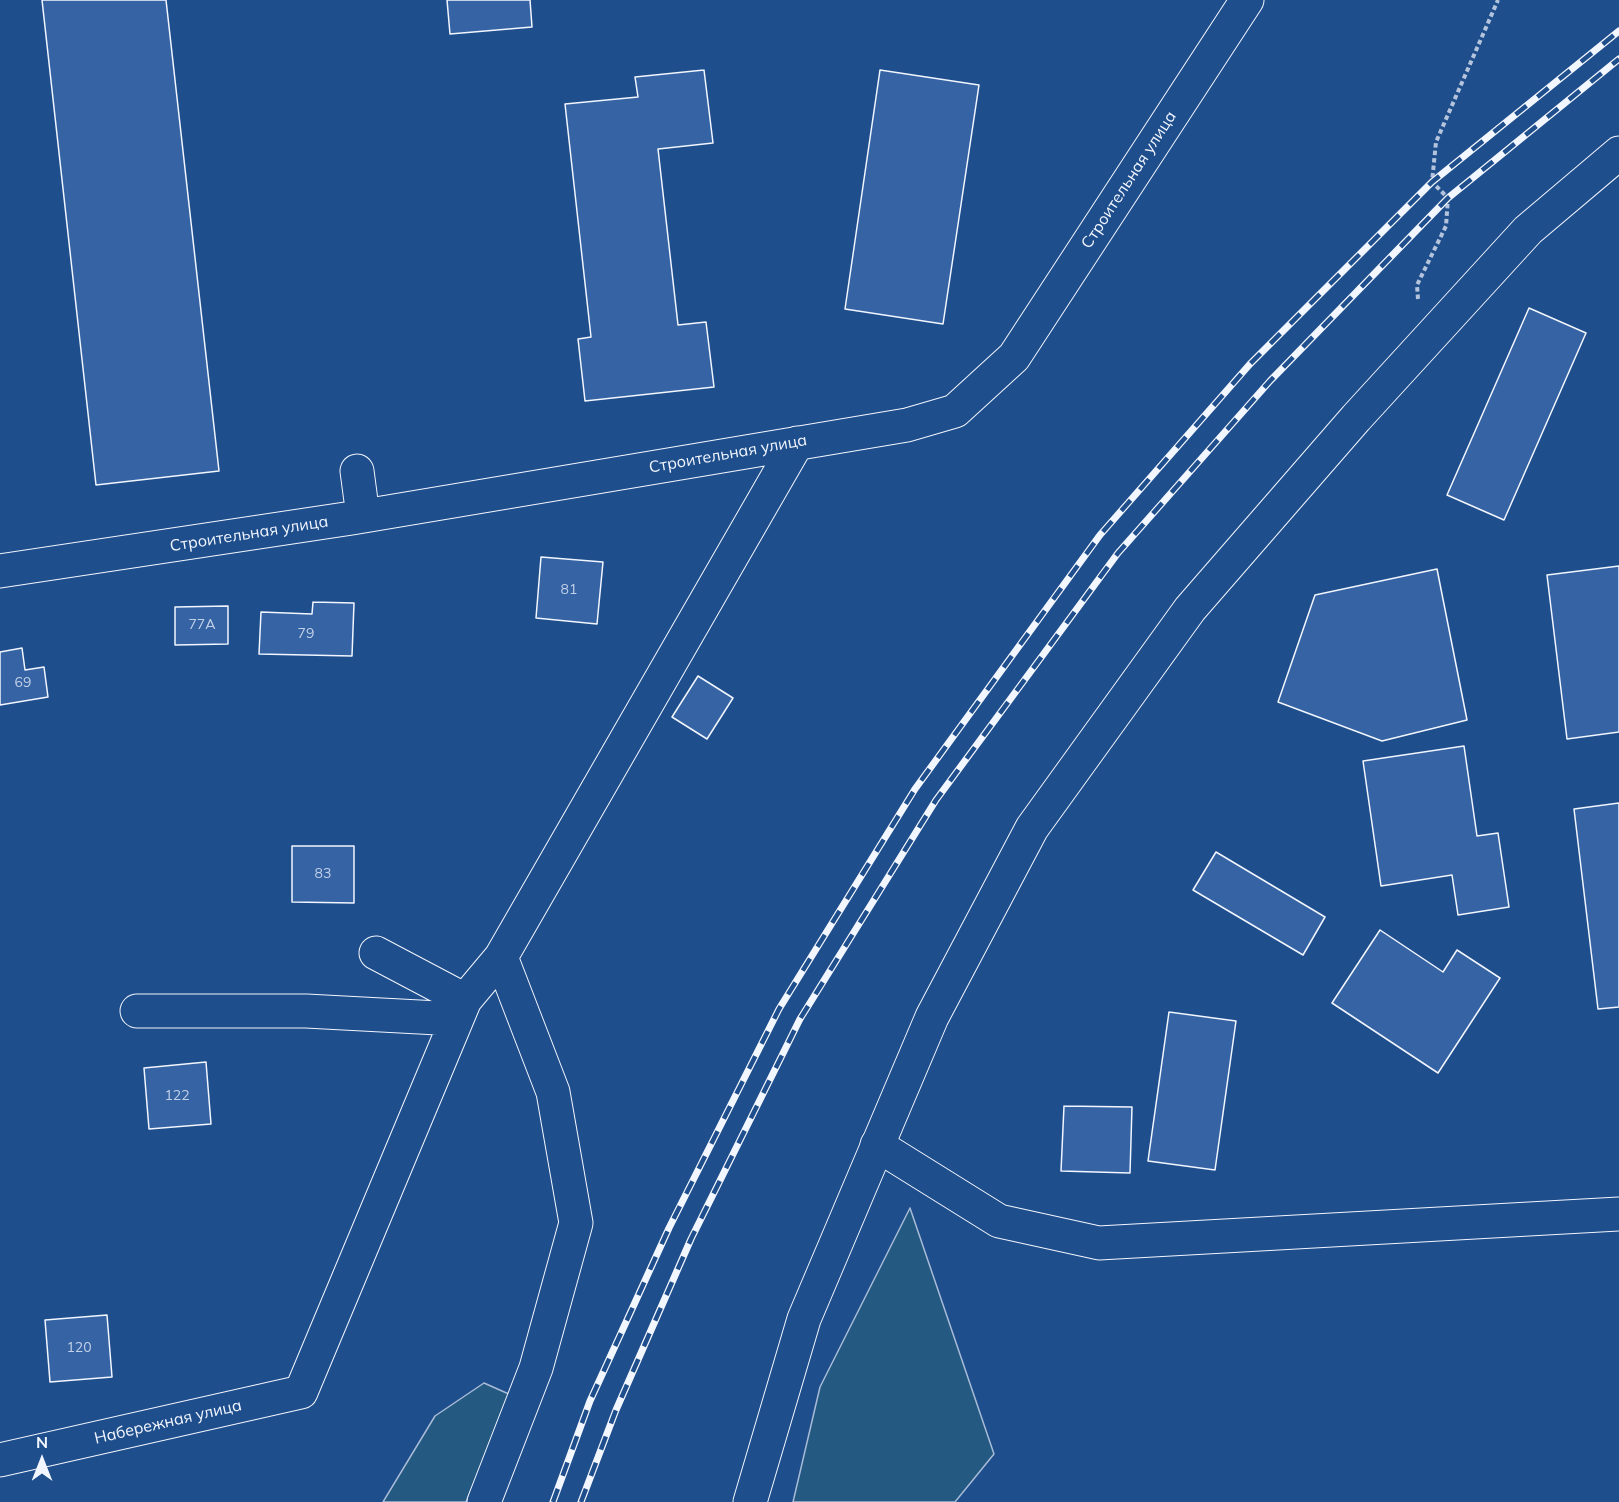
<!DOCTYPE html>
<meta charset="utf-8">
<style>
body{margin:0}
#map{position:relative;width:1619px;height:1502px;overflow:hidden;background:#1f4e8c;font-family:Mulish,sans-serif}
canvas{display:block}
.north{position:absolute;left:12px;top:1430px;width:60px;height:60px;-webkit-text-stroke:4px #1f4e8c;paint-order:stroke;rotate:0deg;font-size:16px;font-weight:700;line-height:24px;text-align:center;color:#f2f6ff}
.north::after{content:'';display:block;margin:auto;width:21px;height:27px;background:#f2f6ff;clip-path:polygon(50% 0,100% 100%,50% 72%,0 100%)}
</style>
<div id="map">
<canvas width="1619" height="1502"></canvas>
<div class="north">N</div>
</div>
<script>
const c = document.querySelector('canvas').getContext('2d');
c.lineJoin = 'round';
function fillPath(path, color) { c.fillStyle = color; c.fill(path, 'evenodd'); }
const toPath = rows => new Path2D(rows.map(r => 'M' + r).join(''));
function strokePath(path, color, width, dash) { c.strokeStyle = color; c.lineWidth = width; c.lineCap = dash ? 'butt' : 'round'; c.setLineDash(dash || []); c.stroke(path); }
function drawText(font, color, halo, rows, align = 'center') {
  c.font = font + ' Mulish,sans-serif'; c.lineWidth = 4.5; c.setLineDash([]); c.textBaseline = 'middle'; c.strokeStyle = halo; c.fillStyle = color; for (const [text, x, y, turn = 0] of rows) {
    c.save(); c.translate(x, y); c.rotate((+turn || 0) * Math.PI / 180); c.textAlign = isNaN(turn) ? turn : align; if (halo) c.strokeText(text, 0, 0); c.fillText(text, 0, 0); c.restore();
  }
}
const green = toPath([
 [910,1208,994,1454,955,1502,793,1502,820,1387,910,1208],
 [484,1383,511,1395,466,1502,383,1502,435,1416,484,1383]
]);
const building = toPath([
 [42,0,166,0,219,471,96,485,42,0],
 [447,0,530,0,532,27,450,34,447,0],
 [704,70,713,143,658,149,678,325,706,322,714,387,585,401,578,339,591,337,565,104,638,97,635,77,704,70],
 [880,70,979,85,943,324,845,309,880,70],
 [1529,308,1586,333,1504,520,1447,495,1529,308],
 [541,557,603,562,597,624,536,618,541,557],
 [1619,566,1619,732,1567,739,1547,575,1619,566],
 [1437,569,1467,720,1382,741,1278,702,1315,595,1437,569],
 [313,602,354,603,352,656,259,654,261,612,312,614,313,602],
 [228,606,228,644,175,645,175,607,228,606],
 [22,648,25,670,44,667,48,697,0,705,0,652,22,648],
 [698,676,733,698,707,739,672,717,698,676],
 [1464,746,1477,836,1498,833,1509,907,1458,915,1452,875,1381,886,1363,761,1464,746],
 [1619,803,1619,1007,1598,1009,1574,809,1619,803],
 [292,846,354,846,354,903,292,902,292,846],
 [1216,852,1325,917,1303,955,1193,890,1216,852],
 [1380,930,1443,972,1457,950,1500,978,1438,1073,1332,1003,1380,930],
 [1169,1012,1236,1021,1215,1170,1148,1161,1169,1012],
 [206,1062,211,1124,149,1129,144,1068,206,1062],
 [1064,1106,1132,1107,1130,1173,1061,1171,1064,1106],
 [107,1315,112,1377,50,1382,45,1320,107,1315]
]);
const path = toPath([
 [1418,299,1417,285,1446,226,1448,198,1432,182,1436,142,1498,0]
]);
const minor = toPath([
 [357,471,363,516],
 [0,571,352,518,907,425,955,411,1014,357,1247,0],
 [376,953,465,1000],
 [137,1011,306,1011,457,1019],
 [877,1145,999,1221,1099,1243,1619,1214],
 [0,1460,301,1392,465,1000,501,957,797,443],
 [484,1502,536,1368,576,1223,553,1092,501,957]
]);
const major = toPath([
 [750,1502,804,1319,932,1017,1032,828,1190,609,1356,418,1528,230,1619,153]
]);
const rail = toPath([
 [553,1502,590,1401,669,1228,779,1009,915,789,1100,535,1250,364,1432,182,1619,31],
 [581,1502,616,1410,691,1239,800,1019,936,800,1118,553,1270,381,1448,198,1619,59]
]);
const numberNames = [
 ["81",569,590],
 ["77А",202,625],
 ["79",306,634],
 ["69",23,683],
 ["83",323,874],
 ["122",177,1096],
 ["120",79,1348]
];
const streetNames = [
 ["Строительная улица",1129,180,-57],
 ["Строительная улица",728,454,-10],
 ["Строительная улица",249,534,-9],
 ["Набережная улица",168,1422,-13]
];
fillPath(green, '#245a82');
strokePath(green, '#a8bbd7', 1.5);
fillPath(building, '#3563a3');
strokePath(building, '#f2f6ff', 1.5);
strokePath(minor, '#f2f6ff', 35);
strokePath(major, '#f2f6ff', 35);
strokePath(path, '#b3c4dc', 4, [4.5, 3]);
strokePath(minor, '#1f4e8c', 33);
strokePath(major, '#1f4e8c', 33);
strokePath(rail, '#f2f6ff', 7);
strokePath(rail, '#1f4e8c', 4.5, [14]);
drawText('14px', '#c3d1e8', null, numberNames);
drawText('16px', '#f2f6ff', '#1f4e8c', streetNames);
</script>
